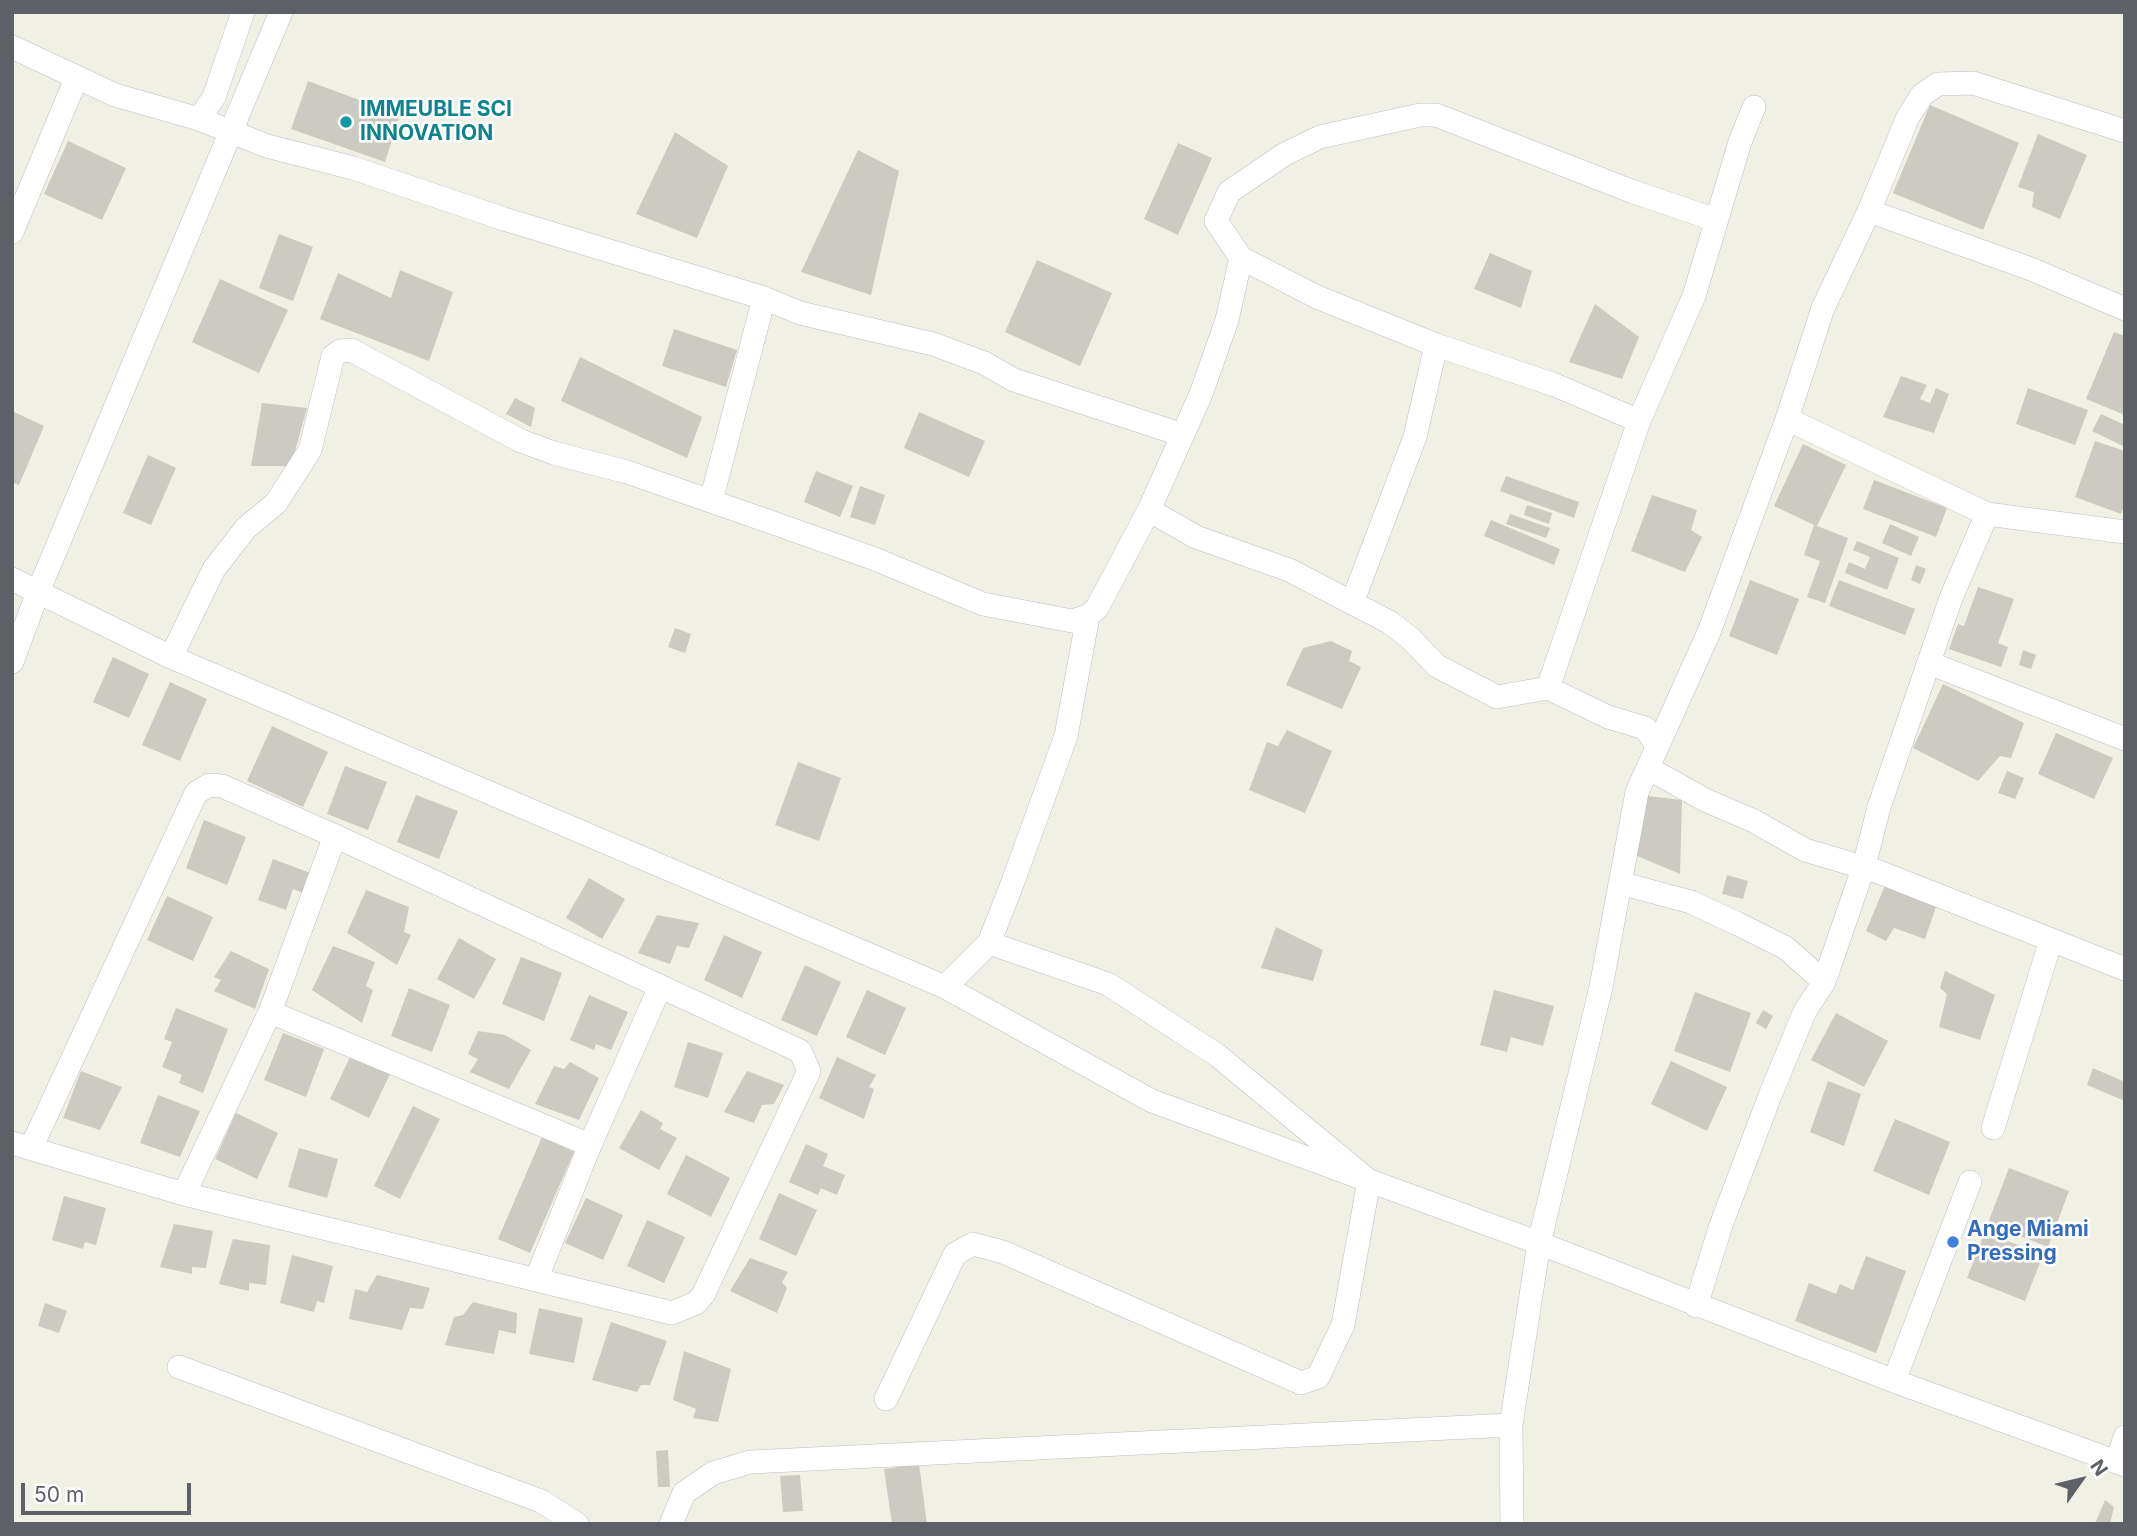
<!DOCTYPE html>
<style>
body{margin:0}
#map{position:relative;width:2137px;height:1536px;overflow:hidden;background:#f1f0e5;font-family:Inter,sans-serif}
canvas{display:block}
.frame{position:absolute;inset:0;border:14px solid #5d6067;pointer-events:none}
.north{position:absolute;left:2046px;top:1445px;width:70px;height:70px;-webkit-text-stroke:5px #fff;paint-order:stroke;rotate:56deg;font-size:19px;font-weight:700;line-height:28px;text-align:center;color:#5d6067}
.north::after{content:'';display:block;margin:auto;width:24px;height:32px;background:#5d6067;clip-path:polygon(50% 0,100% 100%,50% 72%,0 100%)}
.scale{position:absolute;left:21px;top:1483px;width:170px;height:32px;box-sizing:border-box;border:4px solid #5d6067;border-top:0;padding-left:9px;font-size:21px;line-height:24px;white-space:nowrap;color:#5d6067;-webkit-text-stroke:5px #fff;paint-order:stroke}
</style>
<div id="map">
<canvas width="2137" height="1536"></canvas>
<div class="frame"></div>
<div class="north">N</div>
<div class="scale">50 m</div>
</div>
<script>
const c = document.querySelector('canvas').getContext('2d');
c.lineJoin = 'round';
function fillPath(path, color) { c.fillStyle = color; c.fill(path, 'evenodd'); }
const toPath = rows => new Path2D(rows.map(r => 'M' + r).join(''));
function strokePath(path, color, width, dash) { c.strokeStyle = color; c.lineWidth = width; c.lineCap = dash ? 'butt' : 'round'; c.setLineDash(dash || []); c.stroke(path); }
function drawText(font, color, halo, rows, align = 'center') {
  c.font = font + ' Inter,sans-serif'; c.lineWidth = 5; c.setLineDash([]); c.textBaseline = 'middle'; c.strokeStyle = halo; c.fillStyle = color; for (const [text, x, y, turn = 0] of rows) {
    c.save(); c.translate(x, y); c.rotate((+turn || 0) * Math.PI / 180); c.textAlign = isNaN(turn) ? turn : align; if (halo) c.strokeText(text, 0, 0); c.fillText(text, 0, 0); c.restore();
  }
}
const building = toPath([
 [308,81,400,115,385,162,291,129],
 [1930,105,2019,143,1983,230,1893,193],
 [675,132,728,166,697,238,636,214],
 [2038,134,2087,155,2060,219,2032,207,2034,192,2018,187],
 [68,141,126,168,102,220,44,194],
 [1178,143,1212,158,1178,235,1144,219],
 [858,150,899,171,871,295,801,272],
 [279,234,313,247,293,301,259,288],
 [1490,253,1532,271,1521,308,1474,289],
 [1037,260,1112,293,1080,366,1005,332],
 [400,270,453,292,429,361,320,319,338,273,391,298],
 [220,279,288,310,259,373,192,342],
 [1595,304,1639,337,1622,379,1569,362],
 [674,329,737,350,726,387,662,366],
 [2114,332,2125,336,2125,415,2086,399],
 [580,357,702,417,687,458,561,401],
 [1901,376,1927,385,1920,399,1930,403,1936,388,1949,394,1934,433,1883,417],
 [2028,388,2088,410,2075,445,2016,424],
 [515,398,535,408,531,427,506,414],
 [262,403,307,408,291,466,251,466],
 [12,411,44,426,19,485,12,482],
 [919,412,985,441,969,477,904,448],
 [2101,414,2125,425,2125,447,2092,431],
 [2095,441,2125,451,2125,504,2121,514,2075,497],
 [1803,444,1846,465,1817,526,1848,538,1825,603,1807,597,1820,561,1804,555,1814,525,1774,506],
 [148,455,176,468,151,525,123,513],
 [816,471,853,486,840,517,804,502],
 [1506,476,1579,502,1574,518,1500,491],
 [1874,480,1947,508,1936,537,1863,509],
 [860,486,885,495,875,525,850,517],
 [1652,495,1697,510,1691,530,1702,537,1685,572,1631,551],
 [1527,505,1552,513,1549,524,1524,515],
 [1510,514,1550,528,1546,538,1506,524],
 [1491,520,1560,549,1554,565,1484,536],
 [1890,524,1919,537,1911,556,1882,543],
 [1857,541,1899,558,1887,590,1845,573,1849,562,1865,569,1870,557,1853,550],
 [1916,565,1926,569,1920,584,1911,580],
 [1750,580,1799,599,1777,655,1729,636],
 [1839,580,1915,609,1905,635,1829,606],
 [1978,587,2014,599,1998,643,2008,647,2001,667,1949,649,1958,624,1964,626],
 [675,628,691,634,685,653,668,647],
 [1331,641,1352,651,1349,661,1361,667,1342,709,1286,685,1303,648],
 [2023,650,2036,655,2031,669,2019,665],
 [113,657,149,674,129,718,93,702],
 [170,682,207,699,180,761,142,745],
 [1943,684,2024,723,2011,758,2000,756,1978,781,1913,748],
 [272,726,328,752,303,807,247,781],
 [1287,730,1332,751,1305,813,1249,790,1267,742,1278,746],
 [2056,733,2113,758,2094,799,2038,774],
 [798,762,841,778,819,841,775,825],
 [345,766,387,782,368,830,327,814],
 [2007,771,2024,778,2015,799,1998,793],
 [416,795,458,811,439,859,397,842],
 [1648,796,1682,800,1680,874,1635,855],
 [204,820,246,837,227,885,186,868],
 [273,859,313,874,306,894,293,889,286,910,258,900],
 [1727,875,1748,881,1743,899,1722,894],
 [589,878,625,899,602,939,566,918],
 [1886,883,1937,904,1925,939,1894,928,1886,941,1866,931],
 [366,890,409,907,404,932,411,935,397,965,347,933],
 [167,896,213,917,193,961,147,940],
 [657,915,699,923,689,948,677,946,670,964,638,953],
 [1276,927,1323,950,1313,981,1261,968],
 [724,935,762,952,742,998,704,980],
 [459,938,496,959,474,999,437,979],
 [333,946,375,962,366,986,373,990,362,1023,312,990],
 [231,951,269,969,255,1009,214,991,221,980,214,977],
 [521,957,562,973,544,1021,502,1004],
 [805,965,841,982,817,1036,781,1020],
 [1945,971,1995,995,1980,1040,1939,1027,1947,994,1940,988],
 [409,988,450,1005,432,1052,391,1036],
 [867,990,906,1008,885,1055,846,1037],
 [1494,990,1554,1006,1543,1046,1511,1037,1507,1052,1480,1045],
 [1695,992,1751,1013,1730,1072,1674,1051],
 [589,995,628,1012,611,1050,596,1044,594,1050,570,1040],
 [176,1008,228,1029,203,1093,179,1083,182,1075,162,1067,172,1042,164,1039],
 [1763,1010,1773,1016,1766,1029,1756,1023],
 [1836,1013,1888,1041,1864,1087,1811,1060],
 [478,1031,505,1035,531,1050,509,1089,470,1072,478,1059,468,1054],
 [283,1033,324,1049,306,1097,264,1080],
 [688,1042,723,1053,708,1098,674,1087],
 [351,1055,390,1074,369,1118,330,1099],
 [837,1057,876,1075,869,1087,874,1089,864,1119,819,1098],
 [1671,1061,1727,1087,1707,1131,1651,1104],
 [570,1062,599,1078,579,1120,535,1104,554,1066,564,1069],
 [2093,1068,2125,1082,2125,1101,2087,1085],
 [81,1071,122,1087,100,1130,63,1118],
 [747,1071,784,1085,774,1104,762,1105,754,1123,724,1112],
 [1828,1081,1861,1094,1844,1146,1810,1132],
 [158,1095,200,1111,180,1157,140,1143],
 [413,1106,440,1119,400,1199,374,1186],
 [641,1110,663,1123,660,1129,677,1138,659,1170,619,1148],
 [236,1113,278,1133,257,1179,215,1159],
 [1895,1119,1950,1142,1929,1195,1873,1171],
 [542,1137,574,1152,530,1253,498,1239],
 [806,1144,828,1154,823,1166,845,1175,837,1195,821,1188,818,1195,789,1182],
 [299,1148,338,1159,327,1198,288,1187],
 [686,1155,730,1178,711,1217,667,1194],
 [2009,1168,2069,1191,2048,1247,1988,1223],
 [779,1193,817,1210,796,1256,759,1239],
 [64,1196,106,1208,96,1245,85,1242,83,1249,52,1240],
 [586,1198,623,1215,603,1260,565,1243],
 [647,1220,685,1237,664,1283,627,1266],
 [174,1224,213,1231,206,1268,192,1267,192,1274,160,1267],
 [1985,1232,2043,1255,2025,1301,1967,1278],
 [233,1239,270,1245,266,1285,249,1283,249,1291,219,1284],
 [292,1255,333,1266,324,1303,317,1301,314,1312,280,1303],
 [1866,1256,1906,1271,1876,1353,1795,1321,1809,1283,1836,1294,1840,1284,1853,1290],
 [750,1258,788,1272,782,1282,787,1288,777,1313,730,1291],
 [377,1275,430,1288,423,1309,410,1308,402,1330,349,1319,355,1289,367,1292],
 [473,1302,517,1313,516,1334,499,1330,494,1354,445,1345,454,1317,463,1315],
 [45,1303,67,1311,59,1333,38,1326],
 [539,1308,583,1318,574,1363,529,1354],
 [611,1322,667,1341,650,1385,641,1385,637,1392,592,1380],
 [684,1351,731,1369,718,1422,693,1418,696,1409,673,1400],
 [668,1450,670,1487,658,1487,656,1451],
 [919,1464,927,1524,892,1524,884,1469],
 [800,1475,803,1511,783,1512,780,1476],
 [2105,1500,2114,1507,2110,1524,2095,1524]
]);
const minor = toPath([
 [243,12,214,97,199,119,267,146,353,168,504,219,764,298,800,313,933,344,984,363,1014,380,1183,435],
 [12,47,115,95,199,119],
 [1869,211,2031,269,2125,309],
 [12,232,76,79],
 [1241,258,1317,297,1436,345,1555,385,1639,421],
 [1787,419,1987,514,2125,532],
 [711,501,764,298],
 [1149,510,1196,537,1289,570,1389,622,1410,638,1437,666,1497,697,1548,688],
 [12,579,38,592,281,12],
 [1352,603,1415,437,1436,345],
 [171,657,214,569,246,528,276,503,310,450,333,356,340,351,351,350,521,441,554,453,627,472,765,520,875,559,983,604,1072,621,1088,616,1097,608,1149,510,1201,394,1227,320,1241,258,1216,221,1229,192,1285,154,1320,137,1420,115,1436,115,1631,191,1716,220],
 [12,662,38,592,171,657,945,987,1152,1101,1539,1243,1894,1381,2125,1465],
 [1929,663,2125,739],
 [1657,745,1645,728,1608,717,1548,688,1639,421,1694,296,1740,142,1754,107],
 [1648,768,1705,800,1754,821,1805,850,1879,872,2125,969],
 [1620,883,1691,902,1738,924,1786,948,1824,982,1805,1011,1771,1093,1721,1225,1696,1306],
 [1824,982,1864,866,1879,807,1951,598,1987,514],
 [945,987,989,943,1011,887,1066,736,1088,616],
 [270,1012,590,1145],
 [1993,1128,2051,940],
 [12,1143,184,1194,672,1313,696,1303,703,1295,809,1071,800,1051,335,836,222,786,209,785,196,793,31,1148],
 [184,1194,270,1012,335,836],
 [536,1280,590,1145,660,987],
 [179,1367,541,1501,577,1524],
 [1894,1381,1970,1182],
 [886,1399,955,1254,973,1244,1003,1252,1301,1383,1318,1377,1343,1325,1369,1181,1217,1055,1108,984,989,943],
 [2117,1462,2125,1437],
 [671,1524,684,1493,713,1473,750,1462,1511,1425],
 [1512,1524,1511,1425,1539,1243,1601,987,1637,792,1709,632,1787,419,1823,308,1869,211,1908,117,1922,95,1938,84,1973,83,2125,131]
]);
const markers = [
 [346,122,7,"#0f9aa8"],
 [1953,1242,7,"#3f7fe0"]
];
const cultureNames = [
 ["IMMEUBLE SCI",360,110],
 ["INNOVATION",360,134]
];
const shopNames = [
 ["Ange Miami",1967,1230],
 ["Pressing",1967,1254]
];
fillPath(building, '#cccac2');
strokePath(minor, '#bdbec5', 24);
strokePath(minor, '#fff', 23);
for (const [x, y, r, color] of markers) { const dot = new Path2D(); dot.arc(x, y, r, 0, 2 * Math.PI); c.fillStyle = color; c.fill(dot); strokePath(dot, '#fff', 2.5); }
drawText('bold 21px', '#0d838f', '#fff', cultureNames, 'left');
drawText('bold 21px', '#366cbe', '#fff', shopNames, 'left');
</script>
